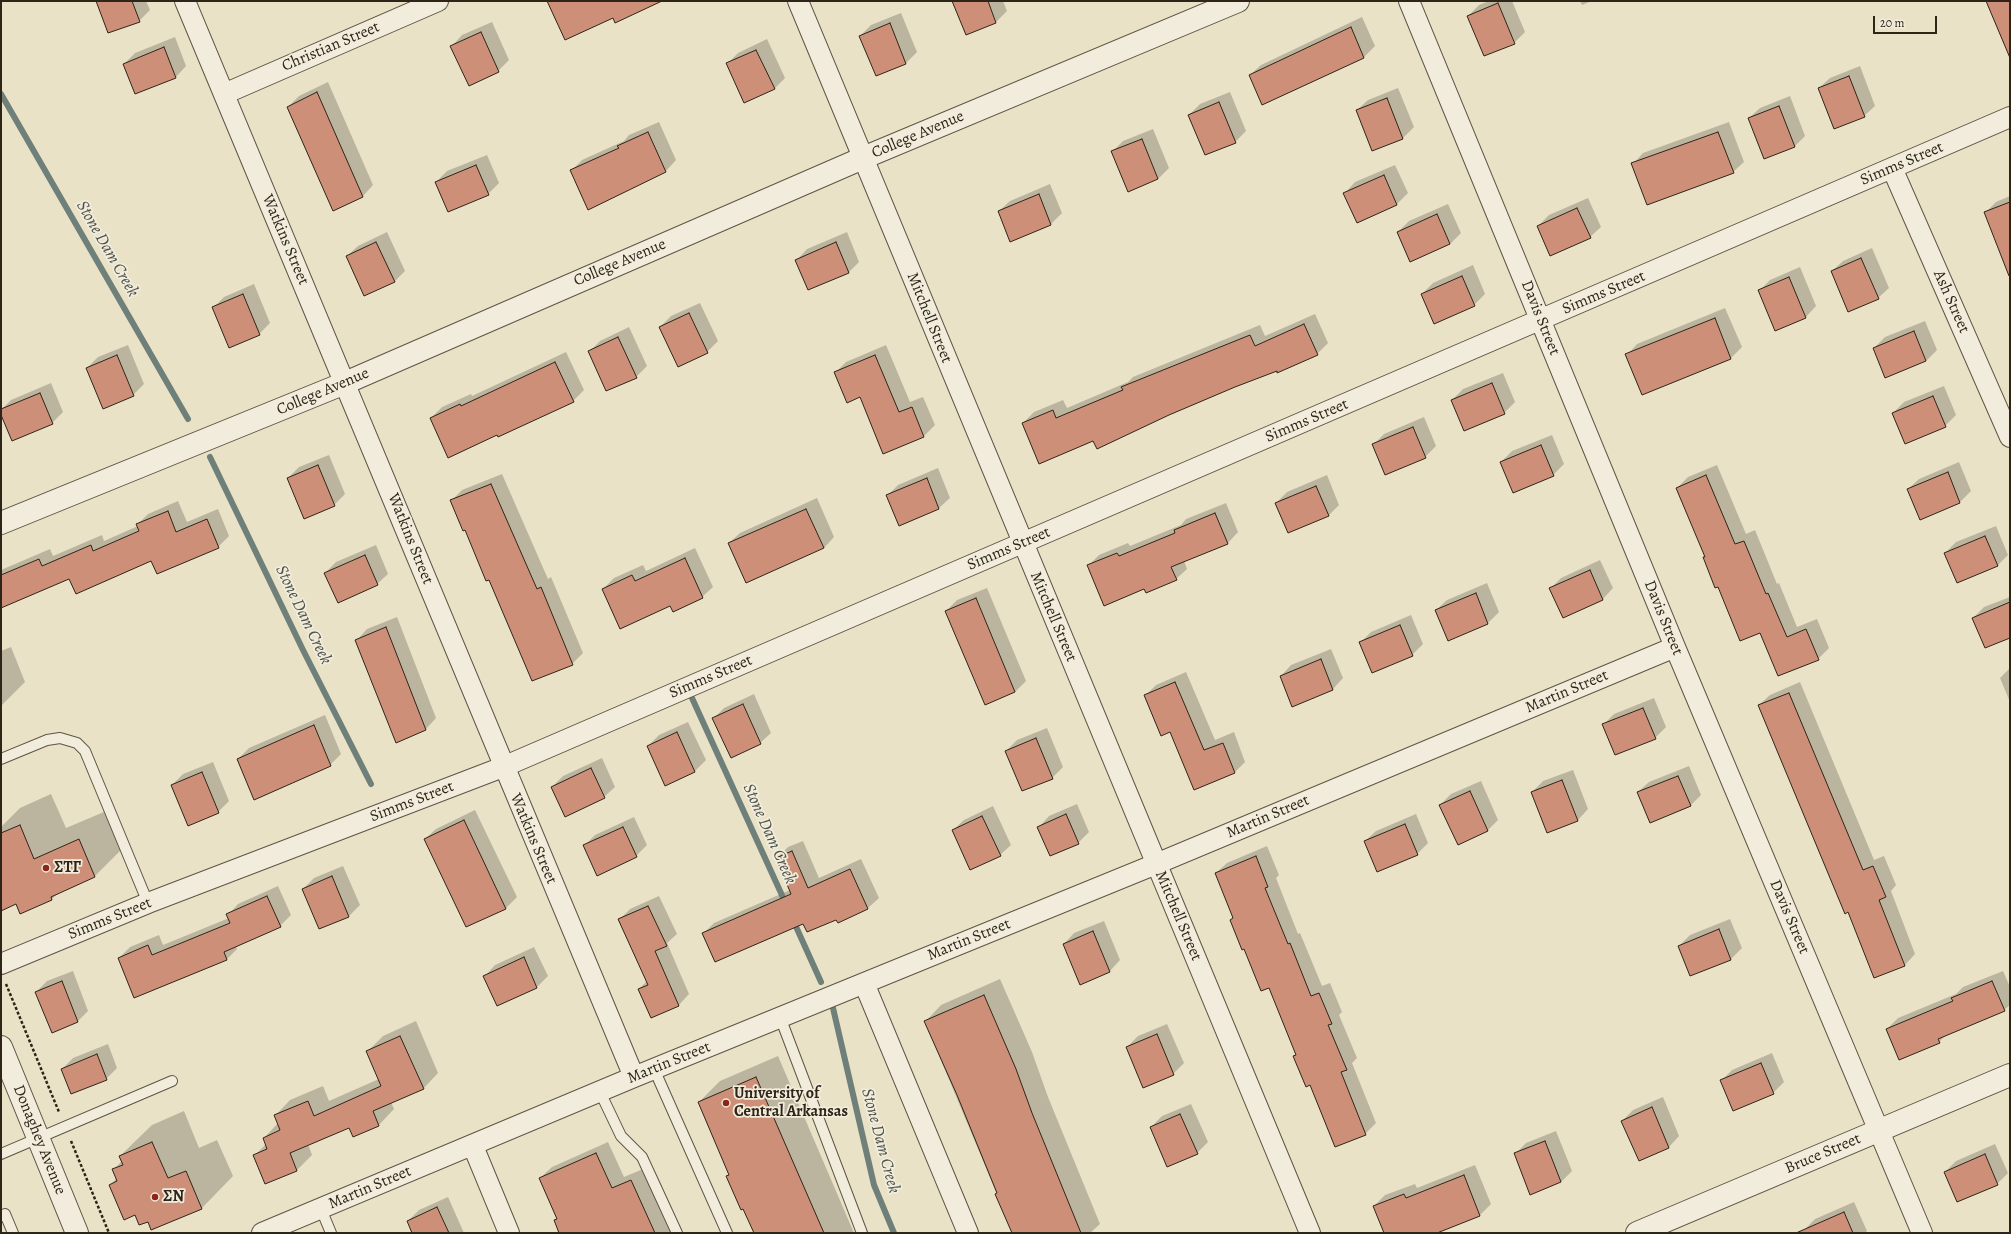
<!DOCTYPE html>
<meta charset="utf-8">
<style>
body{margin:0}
#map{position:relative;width:2011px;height:1234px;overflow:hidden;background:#eae2c7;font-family:Alegreya,serif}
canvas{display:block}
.frame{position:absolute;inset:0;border:2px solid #2e2418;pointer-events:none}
.scale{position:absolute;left:1873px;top:16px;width:64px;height:18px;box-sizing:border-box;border:2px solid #2e2418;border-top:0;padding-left:5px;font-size:12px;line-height:14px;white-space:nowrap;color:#2e2418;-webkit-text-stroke:3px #f1ecdb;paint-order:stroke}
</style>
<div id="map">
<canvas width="2011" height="1234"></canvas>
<div class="frame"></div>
<div class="scale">20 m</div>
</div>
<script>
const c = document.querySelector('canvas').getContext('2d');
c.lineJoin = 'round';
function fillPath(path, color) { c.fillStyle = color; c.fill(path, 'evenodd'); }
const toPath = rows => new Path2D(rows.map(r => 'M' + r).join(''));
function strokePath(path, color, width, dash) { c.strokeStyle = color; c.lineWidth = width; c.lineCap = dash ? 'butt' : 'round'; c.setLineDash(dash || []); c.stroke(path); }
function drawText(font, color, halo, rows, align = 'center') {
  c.font = font + ' Alegreya,serif'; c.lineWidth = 3.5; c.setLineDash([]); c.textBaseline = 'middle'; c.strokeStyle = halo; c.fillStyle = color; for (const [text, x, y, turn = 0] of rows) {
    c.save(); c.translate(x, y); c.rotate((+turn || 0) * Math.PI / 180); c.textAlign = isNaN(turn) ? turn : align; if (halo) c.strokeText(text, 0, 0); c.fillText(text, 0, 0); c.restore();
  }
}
const shadow = toPath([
 [97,1,146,1,150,10,139,21],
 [953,1,1003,1,1007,11,996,22,966,34],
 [1489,1,1512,1,1525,32,1514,43,1468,16,1479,5],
 [1580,1,1592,1,1582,5],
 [901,13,917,52,906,63,876,75,860,36,871,25],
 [1362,17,1375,46,1364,57,1263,104,1250,75,1261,65],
 [492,22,509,60,498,71,452,46,462,35],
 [175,37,186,66,176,77,124,64,135,53],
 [767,39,785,78,774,89,727,64,738,53],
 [1860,66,1875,106,1864,116,1819,88,1830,78],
 [328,82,373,185,363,196,333,209,288,107,299,96],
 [1398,88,1414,127,1403,138,1373,150,1357,110,1368,100],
 [1230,92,1246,131,1235,142,1189,115,1200,104],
 [1790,96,1805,136,1794,147,1749,118,1760,108],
 [659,122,676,160,666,171,589,209,571,171,582,160,624,141,629,135],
 [1729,122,1744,162,1733,172,1633,164,1643,153],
 [1153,129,1169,168,1158,179,1128,191,1112,152,1123,141],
 [487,155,499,183,488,194,436,182,447,171],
 [1395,165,1408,193,1397,204,1357,222,1345,193,1355,182],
 [1050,184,1062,213,1051,224,1011,241,999,211,1010,201],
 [2010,196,2010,248,1985,213,1996,202],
 [1588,198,1601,227,1590,237,1538,226,1549,215],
 [1448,204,1461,233,1450,244,1398,232,1409,221],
 [387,232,405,271,394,282,347,256,358,246],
 [847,232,859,262,849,272,797,260,807,249],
 [1872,248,1889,288,1878,298,1832,271,1843,261],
 [1473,265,1485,294,1474,305,1422,294,1433,283],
 [1800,267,1816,306,1806,317,1760,290,1770,280],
 [254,284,270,323,259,334,214,307,224,297],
 [700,303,718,341,707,352,660,327,671,316],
 [1725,308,1742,347,1731,358,1643,394,1627,355,1637,344],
 [1315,314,1328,343,1317,354,1094,440,1023,423,1034,412,1063,400,1067,408,1128,382,1133,377,1260,325,1265,336],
 [1925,321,1937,350,1926,361,1874,348,1885,337],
 [629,327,647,366,636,377,589,352,600,341],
 [128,345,144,384,133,395,104,407,87,368,98,357],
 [886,345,910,402,923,397,935,425,924,436,884,453,860,396,836,372,846,362],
 [566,352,584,390,573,401,498,434,431,418,442,407,471,394,472,396],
 [1503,373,1515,402,1504,413,1452,400,1463,389],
 [51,383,63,412,52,423,1,413,1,410,11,400],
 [1944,386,1956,415,1945,426,1893,413,1904,402],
 [1424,417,1436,446,1425,457,1374,444,1384,434],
 [1552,435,1564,464,1553,475,1501,462,1512,451],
 [329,455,345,494,334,505,288,478,299,467],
 [1959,462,1971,491,1960,502,1920,519,1908,489,1919,479],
 [1717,465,1746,534,1755,530,1777,584,1779,583,1797,627,1817,619,1829,648,1818,659,1779,675,1761,632,1718,586,1704,558,1705,556,1677,488,1688,477],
 [938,468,950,498,939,508,899,525,887,496,898,485],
 [502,474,548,579,551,577,583,653,572,664,490,578,451,501,462,490],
 [1327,475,1339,505,1328,516,1276,503,1287,492],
 [817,498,834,537,824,548,729,543,740,533],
 [178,501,187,522,218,509,229,536,218,547,70,578,1,607,1,570,50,549,53,556,102,535,104,541,138,526,137,525,148,514],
 [1226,503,1238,532,1228,543,1184,561,1187,569,1176,579,1145,588,1088,566,1099,555,1128,543,1130,546,1181,525,1186,519],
 [1996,526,2008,555,1997,566,1945,553,1956,542],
 [376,545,388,574,377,584,325,573,336,562],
 [695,548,713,587,702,597,670,605,603,589,614,578,643,565,646,571],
 [1600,560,1613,588,1603,599,1563,617,1551,588,1561,578],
 [1487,583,1499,612,1488,623,1448,640,1436,610,1447,600],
 [987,588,1026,681,1015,692,946,611,957,600],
 [2010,597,2010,637,1973,618,1984,607],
 [1411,615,1423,644,1412,655,1361,642,1371,632],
 [397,617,436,718,426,729,396,741,357,640,367,629],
 [11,647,25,682,1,706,1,651],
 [1331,649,1343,678,1333,689,1281,676,1291,665],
 [2010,668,2010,702,2000,678],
 [1186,672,1215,740,1234,732,1245,762,1235,772,1171,731,1146,695,1156,685],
 [1800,682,1874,860,1884,856,1896,885,1891,891,1915,954,1905,965,1875,977,1849,911,1759,705,1770,695],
 [754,694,771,733,760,743,714,718,724,708],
 [1654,698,1666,727,1655,738,1603,725,1614,714],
 [325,715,341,754,330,765,238,759,249,748],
 [688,722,706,760,695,771,666,784,648,746,659,735],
 [1047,728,1063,767,1052,778,1006,751,1017,740],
 [602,758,615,787,604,797,552,787,563,776],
 [213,762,229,801,218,812,172,785,183,774],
 [1689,766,1701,795,1690,806,1638,792,1649,782],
 [1573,770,1588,809,1578,820,1532,792,1543,781],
 [1481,781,1498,820,1487,831,1440,805,1451,794],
 [51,794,66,828,111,809,126,845,95,876,59,892,52,899,16,903,1,899,1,827,20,808],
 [1077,804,1089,832,1078,843,1039,827,1049,816],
 [993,806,1011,845,1000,855,953,830,964,820],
 [475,810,517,897,506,908,467,926,425,839,436,829],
 [1416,814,1428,843,1417,854,1365,841,1376,831],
 [634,817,647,845,636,856,584,846,595,835],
 [803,841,819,878,861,859,879,898,868,908,839,922,837,918,703,934,714,923,790,890,777,858,788,847],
 [1267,846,1279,875,1276,878,1298,934,1300,933,1322,986,1330,983,1342,1012,1339,1015,1357,1058,1352,1063,1376,1123,1365,1134,1311,1084,1294,1056,1297,1053,1269,987,1245,948,1231,920,1234,917,1216,873,1227,863],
 [343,866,360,905,349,916,319,928,303,889,314,878],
 [278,886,291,915,280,926,236,946,237,949,226,960,119,958,130,947,159,935,163,945,229,918,228,915,238,904],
 [659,896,677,934,667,943,689,994,679,1005,651,1017,639,989,647,981,619,920,630,909],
 [1730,919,1742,948,1731,959,1691,975,1679,946,1690,935],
 [1104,921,1120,960,1110,971,1080,983,1064,944,1074,933],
 [534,947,548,976,537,987,498,1004,485,976,495,965],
 [73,971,88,1011,78,1021,36,992,47,981],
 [2003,971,2010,987,2010,1005,2004,1010,1946,1035,1939,1042,1887,1029,1898,1018,1956,994,1963,987],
 [1000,979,1032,1052,1048,1097,1100,1224,1090,1233,1013,1233,925,1022,941,1005],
 [416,1021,438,1073,423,1089,391,1102,394,1109,379,1125,353,1136,349,1126,308,1144,312,1155,297,1170,266,1183,254,1156,266,1144,264,1138,278,1123,275,1116,290,1100,323,1086,329,1101,379,1079,368,1051,383,1036],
 [1167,1024,1184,1063,1173,1074,1127,1047,1138,1036],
 [108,1044,117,1068,106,1079,62,1069,73,1058],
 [1772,1053,1784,1082,1773,1093,1722,1080,1732,1070],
 [778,1056,854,1233,755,1233,727,1176,730,1174,699,1102,720,1081],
 [1663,1097,1679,1136,1669,1147,1639,1160,1622,1121,1633,1110],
 [1191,1104,1208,1142,1197,1153,1151,1127,1162,1116],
 [184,1111,199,1148,217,1140,233,1176,202,1208,152,1229,148,1220,135,1214,110,1185,117,1178,114,1169,122,1161,120,1156,152,1125],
 [1556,1131,1572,1171,1561,1182,1515,1154,1526,1143],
 [608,1142,624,1177,643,1169,672,1233,560,1233,555,1221,558,1218,540,1178,552,1167],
 [1995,1144,2008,1173,1997,1184,1945,1172,1956,1161],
 [1475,1165,1491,1204,1480,1215,1450,1227,1422,1233,1385,1233,1374,1206,1385,1195,1415,1184,1417,1188],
 [448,1197,464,1233,413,1233,408,1221,419,1210],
 [1854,1202,1867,1231,1865,1233,1805,1233,1804,1230,1815,1219]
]);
const stream = toPath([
 [1,94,188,419],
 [210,457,303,650,371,784],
 [692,698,786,904],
 [793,920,821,982],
 [833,1008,874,1185,894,1233]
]);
const building = toPath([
 [96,1,132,1,140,22,108,33,96,1],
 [547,1,662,1,615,23,613,18,565,40,547,1],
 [952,1,988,1,996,23,966,35,952,1],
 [1986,1,2010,1,2010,58,1986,1],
 [1498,3,1515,44,1484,56,1467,16,1498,3],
 [890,23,906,64,876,76,859,36,890,23],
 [1351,27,1364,58,1262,105,1249,75,1351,27],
 [481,32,499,72,469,86,450,46,481,32],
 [164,47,176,78,135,94,123,64,164,47],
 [756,50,775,89,744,103,726,63,756,50],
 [1849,76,1865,117,1834,129,1818,88,1849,76],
 [317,92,363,197,333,211,287,107,317,92],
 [1387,98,1403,139,1372,151,1356,110,1387,98],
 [1219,102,1236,143,1205,155,1188,115,1219,102],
 [1779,106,1795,147,1764,159,1748,118,1779,106],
 [648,132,666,172,588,210,570,170,619,148,617,146,648,132],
 [1718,132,1734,173,1647,205,1631,163,1718,132],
 [1142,139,1158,179,1128,192,1111,151,1142,139],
 [476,165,489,195,448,212,435,182,476,165],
 [1384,175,1397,205,1357,223,1343,193,1384,175],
 [1039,194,1051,225,1010,242,998,211,1039,194],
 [2010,202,2010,276,2009,276,1984,212,2010,202],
 [1577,208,1591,238,1550,256,1537,226,1577,208],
 [1437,214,1450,244,1410,262,1397,232,1437,214],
 [376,242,395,282,364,296,346,256,376,242],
 [836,242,849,273,808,290,795,260,836,242],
 [1861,258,1879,299,1848,312,1831,271,1861,258],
 [1462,276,1475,306,1434,324,1421,294,1462,276],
 [1789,277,1806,318,1775,331,1758,290,1789,277],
 [243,294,260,335,229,348,212,307,243,294],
 [689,313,708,353,678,367,659,327,689,313],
 [1715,318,1731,359,1642,395,1625,354,1715,318],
 [1304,324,1318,355,1277,373,1277,371,1235,387,1169,415,1097,449,1093,441,1039,464,1022,423,1053,410,1056,418,1123,390,1121,387,1250,335,1255,346,1304,324],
 [1914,331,1926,361,1885,378,1873,348,1914,331],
 [618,337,637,378,606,391,588,351,618,337],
 [117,355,134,396,103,409,86,368,117,355],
 [875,355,899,412,912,407,924,437,883,454,860,397,847,403,834,372,875,355],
 [555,362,574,402,498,437,497,435,448,458,430,418,460,404,461,406,555,362],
 [1492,383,1505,414,1464,431,1451,400,1492,383],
 [40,393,53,424,12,441,1,415,1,409,40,393],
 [1933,396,1946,427,1905,444,1892,413,1933,396],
 [1413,427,1426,458,1385,475,1372,444,1413,427],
 [1541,445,1554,476,1513,493,1500,462,1541,445],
 [318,465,335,506,304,519,287,478,318,465],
 [1948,472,1960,503,1920,520,1907,489,1948,472],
 [1706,475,1735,544,1744,541,1766,594,1768,593,1787,637,1806,629,1819,660,1778,676,1760,633,1740,641,1718,587,1715,588,1703,557,1705,557,1676,488,1706,475],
 [927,478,939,509,899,526,886,495,927,478],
 [491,484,537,589,541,587,573,665,532,681,489,580,486,581,465,530,463,531,450,500,491,484],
 [1316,486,1329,516,1288,533,1275,503,1316,486],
 [806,509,824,548,746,583,728,543,806,509],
 [168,511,176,532,207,519,219,548,157,574,151,561,76,594,69,579,1,608,1,575,39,559,42,566,91,545,93,551,139,531,136,524,168,511],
 [1215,513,1228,544,1171,567,1177,580,1146,593,1144,589,1104,606,1087,565,1117,553,1119,556,1175,533,1174,530,1215,513],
 [1985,536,1998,566,1957,583,1944,553,1985,536],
 [365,555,378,585,338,603,324,573,365,555],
 [685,558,703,598,673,612,670,606,620,629,602,589,632,575,635,581,685,558],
 [1590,570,1603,600,1563,618,1549,588,1590,570],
 [1476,593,1488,624,1448,641,1435,610,1476,593],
 [976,598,1015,692,985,705,945,611,976,598],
 [2010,602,2010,638,1985,648,1972,618,2010,602],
 [1400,625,1413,656,1372,673,1359,642,1400,625],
 [386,627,426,730,396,743,355,640,386,627],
 [1321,659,1333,690,1292,707,1280,676,1321,659],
 [1175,682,1204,750,1223,743,1235,773,1194,790,1170,732,1161,736,1144,695,1175,682],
 [1789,693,1863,870,1873,866,1886,897,1879,900,1905,966,1874,978,1848,912,1845,914,1758,705,1789,693],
 [743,704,761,744,731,758,712,718,743,704],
 [1643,708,1656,739,1615,755,1602,724,1643,708],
 [314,725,331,766,254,800,237,759,314,725],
 [677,732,695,772,665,786,647,746,677,732],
 [1036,738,1053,779,1022,791,1005,751,1036,738],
 [591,768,605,798,565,817,551,787,591,768],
 [202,772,219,813,188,826,171,785,202,772],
 [1678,776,1691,806,1650,823,1637,792,1678,776],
 [1562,780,1578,821,1547,833,1531,792,1562,780],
 [1470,791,1488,831,1458,845,1439,805,1470,791],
 [1066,814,1079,844,1050,856,1037,827,1066,814],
 [982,816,1001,856,970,870,952,830,982,816],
 [464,820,506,909,466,927,424,839,464,820],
 [1405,824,1418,855,1377,872,1364,841,1405,824],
 [20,825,34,859,79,839,95,877,51,897,52,900,20,914,16,904,1,911,1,833,20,825],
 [623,827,637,857,597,876,583,845,623,827],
 [792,851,808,888,850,869,868,909,838,923,836,920,807,932,803,924,715,962,702,933,791,894,776,858,792,851],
 [1256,856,1268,887,1265,888,1288,944,1290,943,1311,996,1319,993,1332,1024,1328,1025,1347,1070,1341,1072,1366,1135,1335,1147,1310,1085,1306,1087,1293,1056,1296,1055,1269,988,1261,991,1244,949,1242,950,1230,920,1233,918,1215,873,1256,856],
 [332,876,349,917,319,929,302,889,332,876],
 [267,896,281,927,224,952,227,960,134,998,118,958,148,945,152,955,230,923,226,914,267,896],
 [648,906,667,946,655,951,679,1006,651,1018,638,989,648,985,618,919,648,906],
 [1719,929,1731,960,1690,976,1678,946,1719,929],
 [1093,931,1110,972,1080,985,1063,944,1093,931],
 [524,957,537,988,497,1006,483,976,524,957],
 [62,981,78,1022,52,1033,35,992,62,981],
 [1992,981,2005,1011,1938,1039,1940,1043,1899,1060,1886,1029,1953,1001,1951,998,1992,981],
 [984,995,1016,1069,1032,1113,1081,1233,1012,1233,995,1194,997,1193,957,1095,924,1021,984,995],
 [1157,1034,1174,1075,1143,1088,1126,1047,1157,1034],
 [400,1036,424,1089,373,1111,379,1126,353,1137,349,1128,290,1153,297,1171,265,1184,253,1155,267,1149,263,1138,280,1130,274,1115,308,1101,314,1116,381,1086,366,1051,400,1036],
 [97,1054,107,1080,71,1094,61,1069,97,1054],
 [1761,1063,1774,1094,1733,1111,1720,1080,1761,1063],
 [756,1077,824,1233,754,1233,743,1209,741,1210,726,1176,729,1175,698,1102,756,1077],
 [1652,1107,1669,1148,1639,1161,1621,1121,1652,1107],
 [1180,1114,1198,1154,1167,1167,1150,1127,1180,1114],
 [1545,1141,1561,1182,1530,1195,1514,1153,1545,1141],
 [152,1142,168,1178,186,1171,202,1209,151,1230,148,1222,139,1225,135,1215,124,1220,109,1185,117,1181,112,1169,123,1165,119,1156,152,1142],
 [596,1153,612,1188,631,1180,655,1233,559,1233,554,1220,557,1219,539,1178,596,1153],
 [1985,1154,1998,1185,1957,1202,1944,1172,1985,1154],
 [1464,1175,1480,1216,1437,1233,1384,1233,1373,1206,1404,1194,1406,1198,1464,1175],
 [437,1207,449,1233,412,1233,407,1221,437,1207],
 [1844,1212,1853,1233,1796,1233,1844,1212]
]);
const path = toPath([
 [6,984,59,1112],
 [71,1141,109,1233]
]);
const service = toPath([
 [1,759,47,740,60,738,77,743,85,751,148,903],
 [780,1017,862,1233],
 [654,1069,727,1233],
 [600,1092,621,1136,642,1157,677,1233],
 [1,1154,172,1081],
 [321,1209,331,1233],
 [1,1216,5,1214,13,1233]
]);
const minor = toPath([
 [185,1,634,1077],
 [798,1,1310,1233],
 [1409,1,1675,647,1922,1233],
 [224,94,438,1],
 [1892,168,2010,437],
 [1,964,148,903,503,767,2010,117],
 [864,983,968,1233],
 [473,1146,509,1233],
 [262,1233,634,1077,1156,864,1675,647]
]);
const tertiary = toPath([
 [1,523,345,383,863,158,1238,1],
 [1,1047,77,1233],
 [1637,1233,2010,1075]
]);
const markers = [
 [46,868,4,"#8f2418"],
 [726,1103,4,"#8f2418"],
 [155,1197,4,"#8f2418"]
];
const streetNames = [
 ["Christian Street",331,47,-23],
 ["College Avenue",918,135,-23],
 ["Simms Street",1902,164,-23],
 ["Watkins Street",285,240,67],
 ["College Avenue",620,263,-23],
 ["Simms Street",1604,293,-23],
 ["Ash Street",1951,302,66],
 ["Mitchell Street",929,318,68],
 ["Davis Street",1540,318,68],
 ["College Avenue",323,392,-23],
 ["Simms Street",1307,421,-23],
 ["Watkins Street",410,539,68],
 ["Simms Street",1009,549,-23],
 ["Mitchell Street",1053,617,67],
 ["Davis Street",1663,618,68],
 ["Simms Street",711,677,-23],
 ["Martin Street",1567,692,-23],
 ["Simms Street",412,802,-21],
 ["Martin Street",1268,817,-23],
 ["Watkins Street",533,839,67],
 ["Mitchell Street",1178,916,67],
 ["Davis Street",1789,917,67],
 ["Simms Street",110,919,-22],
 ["Martin Street",969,940,-22],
 ["Martin Street",669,1063,-22],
 ["Donaghey Avenue",39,1140,68],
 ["Bruce Street",1823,1154,-23],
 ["Martin Street",370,1188,-23]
];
const poiNames = [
 ["ΣΤΓ",54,868],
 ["University of",734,1094],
 ["Central Arkansas",734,1112],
 ["ΣΝ",163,1197]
];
const waterNames = [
 ["Stone Dam Creek",107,249,60],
 ["Stone Dam Creek",303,615,64],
 ["Stone Dam Creek",769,834,66],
 ["Stone Dam Creek",880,1141,75]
];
fillPath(shadow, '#0003');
strokePath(stream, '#6e8079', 6);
fillPath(building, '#cd8f77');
strokePath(building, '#2e2418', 1);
strokePath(service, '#5d5444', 12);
strokePath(minor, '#5d5444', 22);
strokePath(tertiary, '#5d5444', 24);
strokePath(path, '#2e2418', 2.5, [3, 2]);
strokePath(service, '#f1ecdb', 10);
strokePath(minor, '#f1ecdb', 20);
strokePath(tertiary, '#f1ecdb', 22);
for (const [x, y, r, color] of markers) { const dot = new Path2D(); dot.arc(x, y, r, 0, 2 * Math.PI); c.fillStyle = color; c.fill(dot); strokePath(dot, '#f1ecdb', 1.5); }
drawText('16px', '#2e2418', '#f1ecdb', streetNames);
drawText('bold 16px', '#2e2418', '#f1ecdb', poiNames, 'left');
drawText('italic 17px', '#4e5249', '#f1ecdb', waterNames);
</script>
